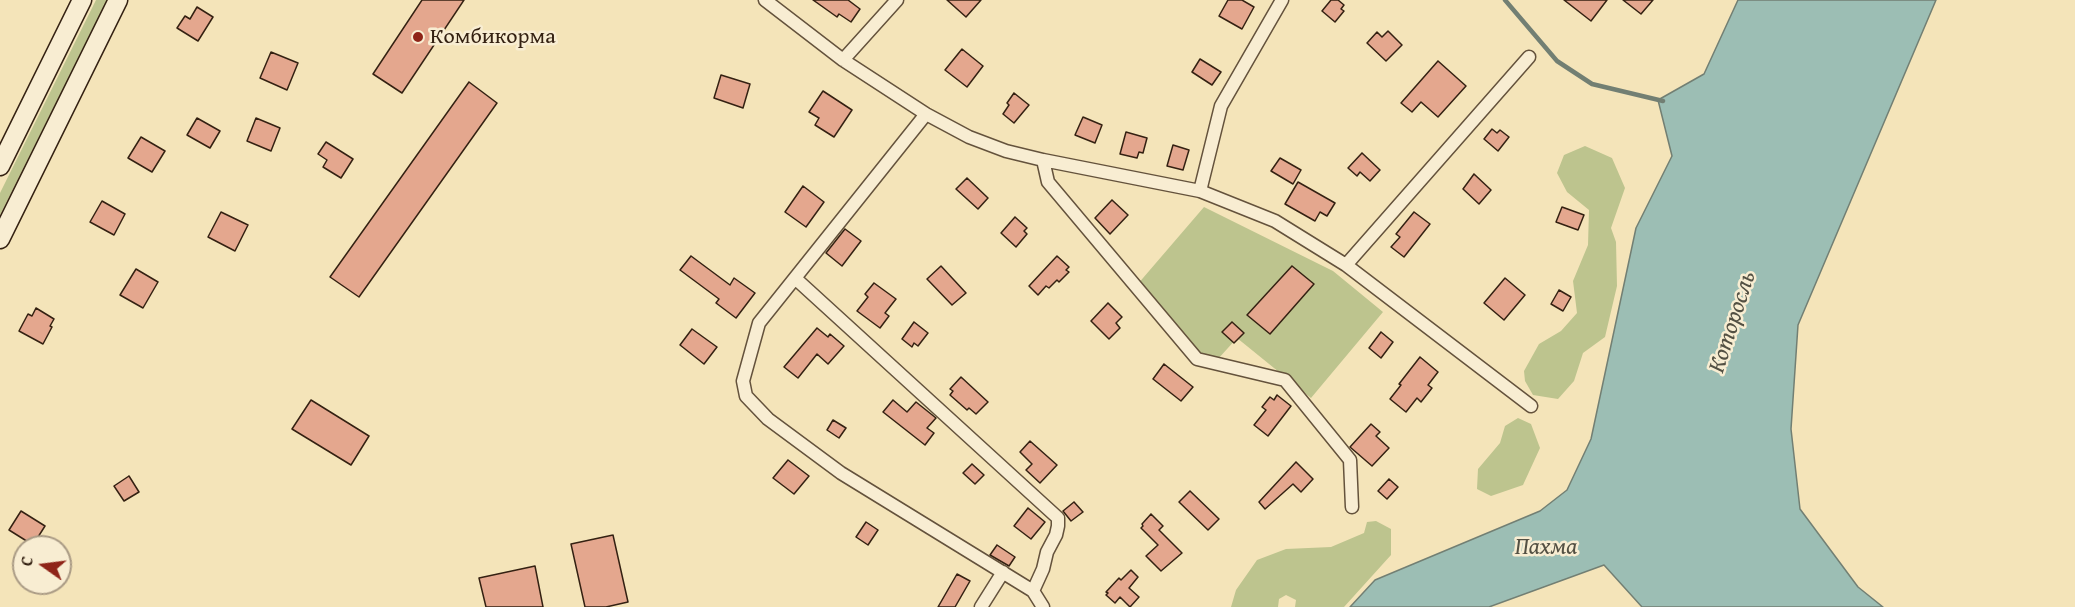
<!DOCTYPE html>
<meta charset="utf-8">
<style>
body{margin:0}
#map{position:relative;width:2075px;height:607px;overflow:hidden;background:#f4e4b9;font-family:"Gentium Book Plus",serif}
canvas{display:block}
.north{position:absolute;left:12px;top:535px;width:60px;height:60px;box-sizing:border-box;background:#f8edd2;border:2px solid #aa9b85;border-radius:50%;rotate:284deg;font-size:16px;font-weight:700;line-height:24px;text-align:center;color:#342112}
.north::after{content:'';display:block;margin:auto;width:21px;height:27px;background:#8f2418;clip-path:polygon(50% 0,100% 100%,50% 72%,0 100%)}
</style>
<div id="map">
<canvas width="2075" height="607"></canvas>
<div class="north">С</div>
</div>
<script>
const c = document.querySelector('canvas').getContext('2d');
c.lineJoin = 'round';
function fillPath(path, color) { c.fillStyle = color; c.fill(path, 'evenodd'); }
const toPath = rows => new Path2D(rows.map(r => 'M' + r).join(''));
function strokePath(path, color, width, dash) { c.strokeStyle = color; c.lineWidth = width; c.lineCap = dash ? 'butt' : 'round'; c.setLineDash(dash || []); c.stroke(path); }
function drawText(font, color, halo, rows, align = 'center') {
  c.font = font + ' "Gentium Book Plus",serif'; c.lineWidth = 5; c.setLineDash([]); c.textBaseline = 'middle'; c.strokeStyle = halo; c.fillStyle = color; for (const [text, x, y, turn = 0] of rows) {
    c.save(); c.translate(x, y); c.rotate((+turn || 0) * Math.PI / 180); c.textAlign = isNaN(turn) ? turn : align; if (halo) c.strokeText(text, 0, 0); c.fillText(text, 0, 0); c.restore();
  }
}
const green = toPath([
 [96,0,107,0,0,215,0,193],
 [1585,146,1612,158,1625,188,1611,228,1616,242,1617,286,1605,337,1583,353,1574,381,1558,399,1533,395,1525,381,1524,371,1539,344,1561,331,1577,313,1573,281,1588,245,1589,210,1567,192,1557,173,1564,155],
 [1204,207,1333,271,1383,312,1311,398,1237,338,1218,359,1188,350,1137,285],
 [1518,418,1531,424,1540,448,1523,485,1491,496,1477,489,1478,469,1500,443,1505,426],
 [1376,521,1391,529,1391,555,1344,607,1295,607,1296,600,1286,595,1279,599,1278,607,1231,607,1236,590,1257,560,1286,549,1331,547,1364,533,1367,522]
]);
const water = toPath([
 [1738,0,1936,0,1798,325,1791,429,1800,509,1858,587,1883,607,1642,607,1604,565,1489,607,1350,607,1375,580,1540,511,1567,490,1591,439,1636,228,1672,156,1658,100,1704,74,1738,0]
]);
const stream = toPath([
 [1505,0,1557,61,1592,84,1663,101]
]);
const building = toPath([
 [422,0,464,0,402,93,373,74,422,0],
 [813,0,848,0,860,9,851,22,839,14,837,17,813,0],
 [947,0,981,0,966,17,947,0],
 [1228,0,1242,0,1254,7,1242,29,1219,16,1228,0],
 [1331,0,1338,0,1344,5,1341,9,1344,11,1335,22,1322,11,1331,0],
 [1564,0,1607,0,1591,21,1564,0],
 [1623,0,1653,0,1641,14,1623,0],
 [197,7,213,17,198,41,177,28,185,16,190,19,197,7],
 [1388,31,1402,45,1386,61,1367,43,1377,32,1382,37,1388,31],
 [962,49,983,66,967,87,945,70,962,49],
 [271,52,298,63,287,90,260,78,271,52],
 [1200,59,1221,72,1212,85,1192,72,1200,59],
 [1438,61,1466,86,1438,117,1421,102,1412,112,1401,103,1438,61],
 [721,75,750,84,743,108,714,98,721,75],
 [469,82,497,103,359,297,330,277,469,82],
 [823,91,852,110,834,137,815,125,819,118,809,112,823,91],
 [1014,93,1029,105,1014,123,1003,114,1009,105,1007,103,1014,93],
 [1083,117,1102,125,1095,143,1075,135,1083,117],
 [197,118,220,131,210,148,187,135,197,118],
 [256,118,280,128,271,151,247,141,256,118],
 [1492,129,1497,133,1500,130,1509,137,1498,151,1484,139,1492,129],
 [1126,132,1147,138,1143,153,1139,152,1137,158,1120,154,1126,132],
 [141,137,165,151,152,172,128,158,141,137],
 [326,142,353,159,341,178,323,167,327,160,318,154,326,142],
 [1173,145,1189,150,1183,170,1167,166,1173,145],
 [1362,153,1380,170,1370,181,1360,172,1357,176,1348,168,1362,153],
 [1280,158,1301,170,1293,184,1271,171,1280,158],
 [1474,174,1491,190,1479,204,1463,189,1474,174],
 [967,178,988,198,978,209,956,189,967,178],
 [1298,182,1335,203,1327,216,1320,212,1315,221,1285,204,1298,182],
 [803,186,824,202,806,227,785,212,803,186],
 [1112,200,1128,215,1110,234,1095,218,1112,200],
 [102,201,125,214,114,235,90,222,102,201],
 [1562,207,1584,215,1578,230,1556,222,1562,207],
 [221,212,248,225,235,251,208,237,221,212],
 [1414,212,1430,224,1404,257,1391,247,1400,237,1396,234,1414,212],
 [1015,217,1027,228,1024,231,1027,234,1016,247,1001,233,1015,217],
 [845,229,861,241,842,266,826,253,845,229],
 [691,256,730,285,734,278,755,293,736,318,716,303,719,299,680,270,691,256],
 [1057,256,1069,267,1066,270,1069,272,1059,282,1057,280,1049,288,1046,286,1038,295,1029,286,1057,256],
 [941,266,966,293,952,305,927,279,941,266],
 [1292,266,1314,284,1270,334,1247,315,1292,266],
 [136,269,158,282,143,308,120,295,136,269],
 [1505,278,1525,295,1504,320,1484,303,1505,278],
 [874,283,896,299,885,313,889,316,880,328,857,311,868,297,865,294,874,283],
 [1559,290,1571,297,1563,311,1551,304,1559,290],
 [1108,303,1122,317,1116,323,1120,328,1109,339,1091,321,1108,303],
 [36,308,54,319,50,326,52,327,43,344,19,331,28,314,32,316,36,308],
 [914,322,928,333,918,346,914,343,912,347,902,339,914,322],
 [1232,322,1244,333,1234,343,1222,332,1232,322],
 [817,328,828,337,830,334,844,346,828,364,817,354,798,378,784,367,817,328],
 [692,329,717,347,704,364,680,345,692,329],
 [1381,332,1393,342,1381,358,1369,348,1381,332],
 [1420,357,1438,372,1428,385,1432,388,1421,402,1417,398,1406,412,1390,399,1401,385,1399,384,1420,357],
 [1164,364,1193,387,1181,401,1153,379,1164,364],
 [961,377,988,402,976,414,969,408,967,410,950,395,953,391,950,389,961,377],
 [1277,395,1291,406,1268,436,1254,425,1266,410,1262,407,1270,397,1274,400,1277,395],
 [311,400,369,436,351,465,292,429,311,400],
 [893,400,907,412,916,402,936,418,927,428,934,433,925,445,883,412,893,400],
 [833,420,846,428,839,438,827,430,833,420],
 [1371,424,1380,432,1376,436,1389,448,1372,466,1350,447,1371,424],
 [1030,441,1057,465,1040,483,1026,470,1032,464,1020,452,1030,441],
 [788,460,809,476,794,494,773,478,788,460],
 [1296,462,1313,479,1301,492,1293,484,1265,509,1259,502,1296,462],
 [972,464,984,475,975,484,963,473,972,464],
 [129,476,139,492,124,501,114,486,129,476],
 [1389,479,1398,487,1387,499,1378,491,1389,479],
 [1190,491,1219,519,1208,530,1179,502,1190,491],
 [1074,502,1083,512,1071,521,1063,511,1074,502],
 [1028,508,1045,522,1031,539,1014,526,1028,508],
 [21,511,45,526,33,545,9,530,21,511],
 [1151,514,1163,526,1159,530,1182,553,1161,571,1146,556,1158,545,1141,528,1143,526,1142,524,1151,514],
 [866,522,878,530,868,545,856,537,866,522],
 [613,535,628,602,606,607,585,607,571,544,613,535],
 [997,545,1015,557,1009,566,990,555,997,545],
 [535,566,543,607,486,607,479,578,535,566],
 [1131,570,1138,577,1129,588,1139,597,1130,607,1120,597,1115,603,1106,595,1108,593,1106,592,1119,578,1121,580,1131,570],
 [957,574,970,581,955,607,938,607,957,574]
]);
const minor = toPath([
 [765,0,843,60,926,114,969,137,1006,151,1043,160,1200,191,1275,221,1346,265,1531,406],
 [843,60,897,0],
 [926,114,759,323,743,381,746,396,768,419,841,473,1033,591,1043,607],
 [1043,160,1048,182,1197,359,1285,380,1350,460,1352,507],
 [1200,191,1221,106,1282,0],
 [1346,265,1529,57],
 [796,279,1058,518,1058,526,1056,535,1047,552,1043,569,1033,591],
 [981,607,1003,572]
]);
const secondary = toPath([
 [0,166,82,0],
 [0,239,118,0]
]);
const markers = [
 [418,37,6,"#8f2418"]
];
const poiNames = [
 ["Комбикорма",430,37]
];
const waterNames = [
 ["Которосль",1733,322,-72],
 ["Пахма",1546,548]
];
fillPath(green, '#bdc48e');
fillPath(water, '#9cbeb4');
strokePath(water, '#727f73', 1.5);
strokePath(stream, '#727f73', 4.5);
fillPath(building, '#e4a78e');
strokePath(building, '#342112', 1.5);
strokePath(minor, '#64523c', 15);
strokePath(secondary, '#342112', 21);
strokePath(minor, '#f8edd2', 12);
strokePath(secondary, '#f8edd2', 18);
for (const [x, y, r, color] of markers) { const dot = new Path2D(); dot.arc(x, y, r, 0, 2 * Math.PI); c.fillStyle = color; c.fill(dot); strokePath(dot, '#f8edd2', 2); }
drawText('22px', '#342112', '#f8edd2', poiNames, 'left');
drawText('italic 24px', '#535043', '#f8edd2', waterNames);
</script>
